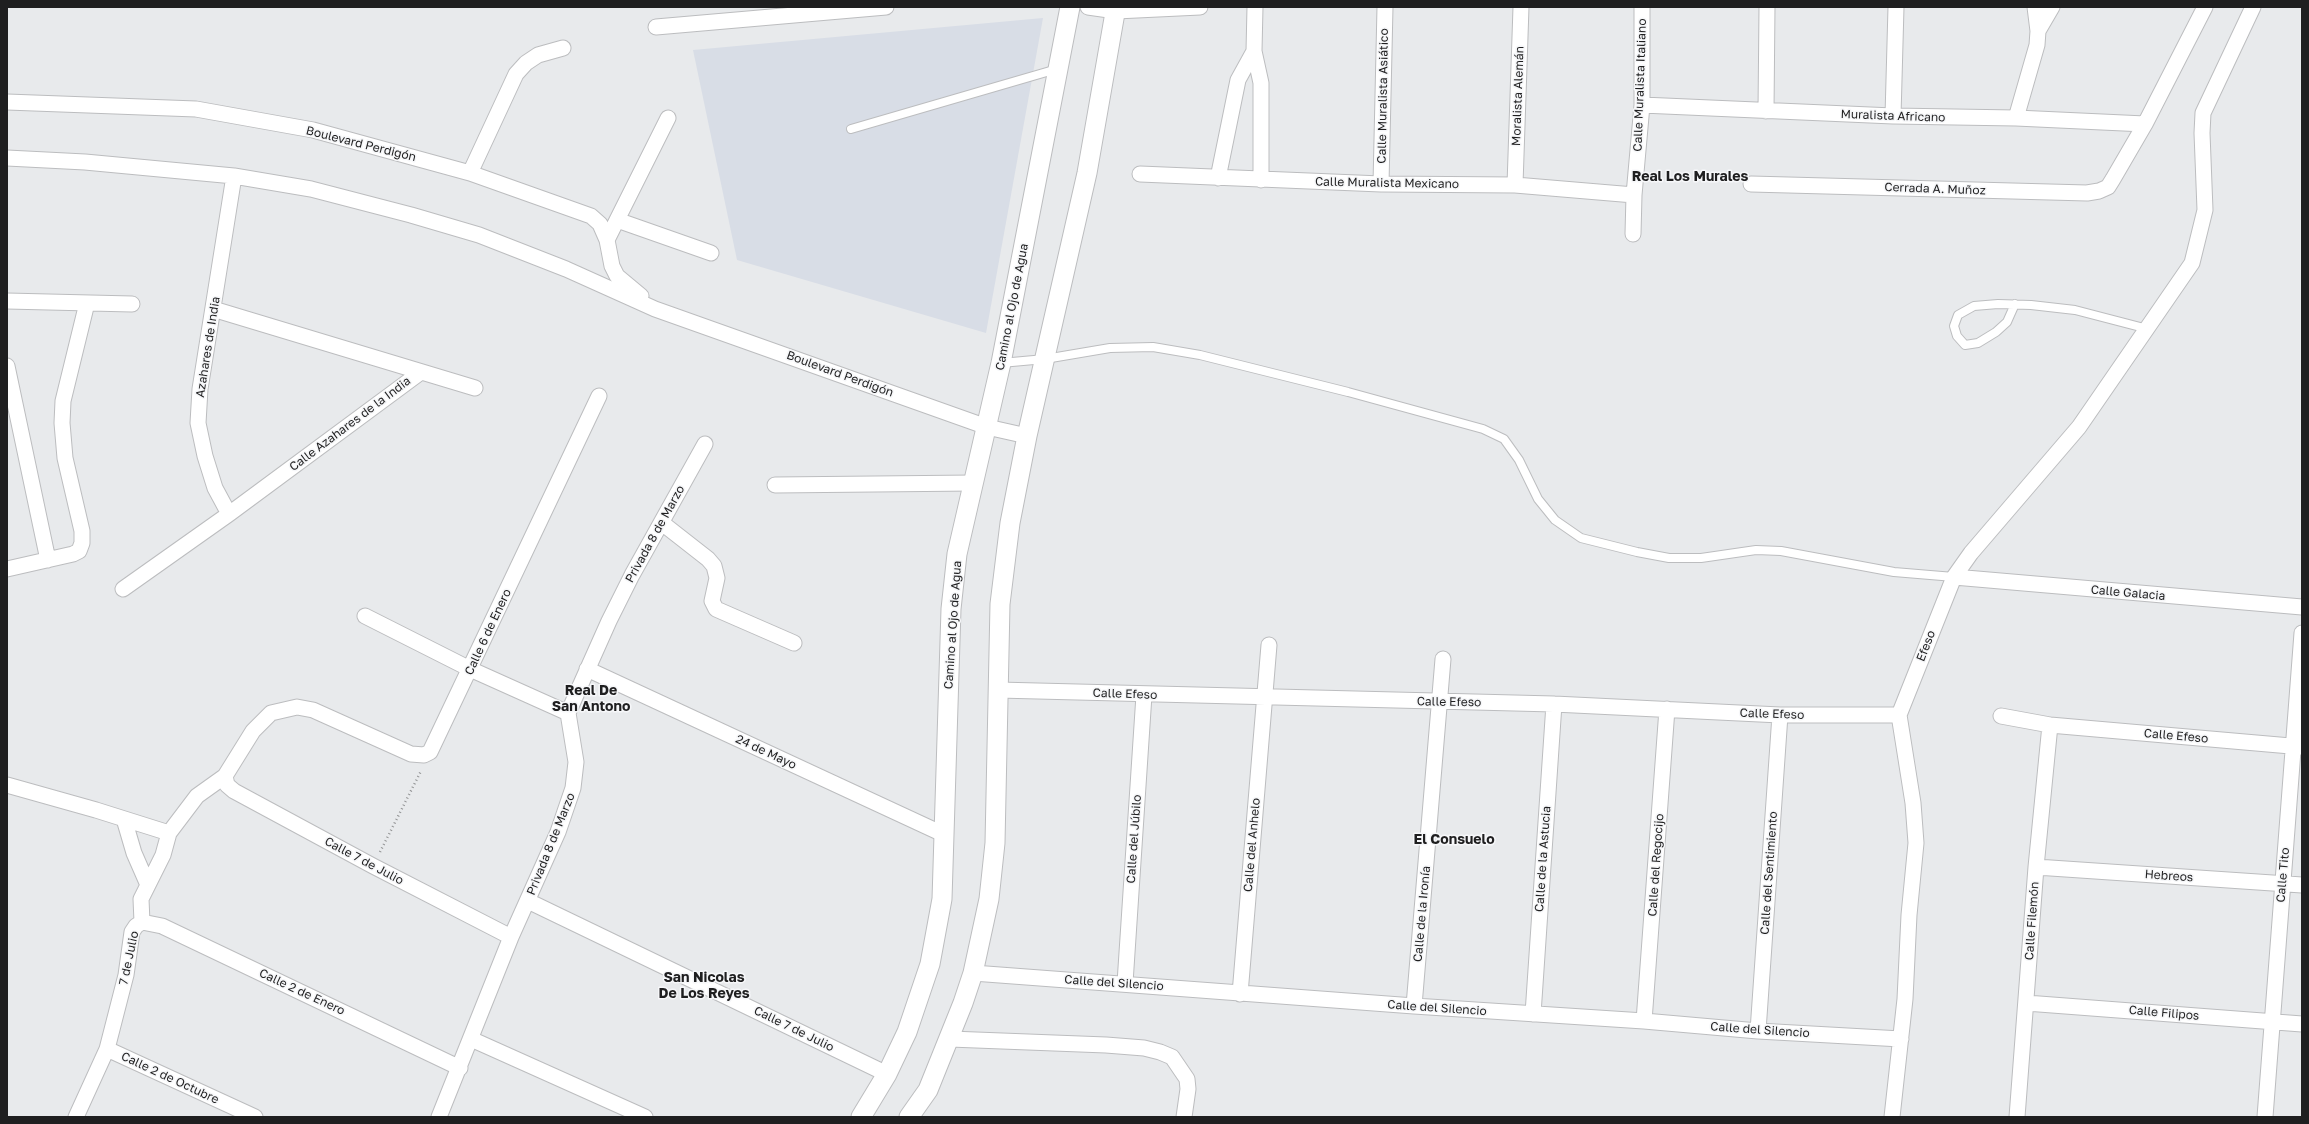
<!DOCTYPE html>
<meta charset="utf-8">
<style>
body{margin:0}
#map{position:relative;width:2309px;height:1124px;overflow:hidden;background:#e8eaec;font-family:"Golos Text",sans-serif}
canvas{display:block}
.frame{position:absolute;inset:0;border:8px solid #1f1f20;pointer-events:none}
</style>
<div id="map">
<canvas width="2309" height="1124"></canvas>
<div class="frame"></div>
</div>
<script>
const c = document.querySelector('canvas').getContext('2d');
c.lineJoin = 'round';
function fillPath(path, color) { c.fillStyle = color; c.fill(path, 'evenodd'); }
const toPath = rows => new Path2D(rows.map(r => 'M' + r).join(''));
function strokePath(path, color, width, dash) { c.strokeStyle = color; c.lineWidth = width; c.lineCap = dash ? 'butt' : 'round'; c.setLineDash(dash || []); c.stroke(path); }
function drawText(font, color, halo, rows, align = 'center') {
  c.font = font + ' "Golos Text",sans-serif'; c.lineWidth = 3; c.setLineDash([]); c.textBaseline = 'middle'; c.strokeStyle = halo; c.fillStyle = color; for (const [text, x, y, turn = 0] of rows) {
    c.save(); c.translate(x, y); c.rotate((+turn || 0) * Math.PI / 180); c.textAlign = isNaN(turn) ? turn : align; if (halo) c.strokeText(text, 0, 0); c.fillText(text, 0, 0); c.restore();
  }
}
const built = toPath([
 [1043,18,986,333,737,260,693,50]
]);
const path = toPath([
 [380,852,421,771]
]);
const service = toPath([
 [851,129,1057,69],
 [2015,304,2007,322,1996,332,1978,343,1965,345,1957,336,1954,326,1958,315,1974,306,1998,304,2031,305,2075,310,2148,329],
 [1001,363,1045,359,1110,348,1153,347,1200,355,1348,392,1483,429,1504,439,1519,460,1538,499,1555,520,1581,538,1637,552,1669,558,1701,558,1756,550,1781,551,1894,572,1954,577]
]);
const minor = toPath([
 [1088,7,1116,11,1200,7],
 [1255,7,1254,51,1261,83,1261,180],
 [656,27,886,7],
 [2038,31,2052,7],
 [7,102,196,109,313,130,470,173,591,216,600,224,607,240,612,266,617,276,641,296],
 [1642,105,1893,116,2016,118,2145,124],
 [1766,111,1767,7],
 [1893,116,1896,7],
 [2016,118,2037,45,2038,31,2035,7],
 [7,158,85,162,234,176,311,189,411,215,479,235,566,269,655,309,987,427,1027,436],
 [470,173,516,74,526,63,538,55,563,48],
 [1140,174,1381,184,1515,185,1634,195],
 [1218,178,1238,80,1254,51],
 [1381,184,1385,7],
 [1751,184,2087,193,2099,191,2108,187,2113,179,2145,124,2205,7],
 [1515,185,1521,7],
 [617,220,711,253],
 [1633,234,1634,195,1642,105,1642,7],
 [607,240,668,118],
 [7,301,132,304],
 [213,309,475,388],
 [7,366,48,560],
 [775,485,974,483],
 [229,514,215,488,205,456,198,423,200,389,234,176],
 [662,523,708,559,714,566,717,578,712,601,716,609,794,643],
 [7,569,73,554,79,551,82,543,82,531,65,458,62,423,63,401,87,303],
 [1954,577,2302,607],
 [123,589,229,514,421,372],
 [365,616,470,669,568,713],
 [587,669,945,835],
 [998,690,1554,704,1780,715,1899,715],
 [2001,716,2050,725,2302,747],
 [225,776,227,785,234,791,373,866,511,937],
 [7,785,96,810,169,833],
 [124,819,134,853,148,885],
 [2036,867,2302,885],
 [528,901,887,1074],
 [142,922,141,899,163,855,169,833,197,796,225,776,253,731,271,713,297,707,313,710,411,754,424,755,430,752,599,396],
 [142,922,162,926,460,1068],
 [973,973,1414,1006,1644,1021,1758,1031,1901,1039],
 [1125,983,1144,695],
 [1240,994,1269,645],
 [2026,1003,2302,1024],
 [1414,1006,1443,659],
 [1533,1014,1554,704],
 [1644,1021,1667,709],
 [1758,1031,1780,715],
 [471,1039,645,1117],
 [950,1039,1106,1045,1144,1048,1160,1052,1172,1057,1187,1079,1188,1089,1184,1117],
 [107,1049,255,1117],
 [76,1117,107,1049,126,975,132,932,136,926,142,922],
 [439,1117,511,937,558,832,573,788,576,762,568,713,609,621,632,575,705,444],
 [1892,1117,1905,999,1909,915,1916,843,1913,803,1899,715,1954,577,1971,553,2079,427,2192,263,2205,210,2202,133,2203,113,2253,7],
 [2017,1117,2036,867,2050,725],
 [2265,1117,2302,633]
]);
const tertiary = toPath([
 [861,1117,887,1074,907,1032,930,964,942,899,951,609,957,554,1001,363,1070,7],
 [909,1117,928,1090,963,1003,973,973,989,899,995,843,1000,604,1010,523,1027,436,1087,173,1116,7]
]);
const streetNames = [
 ["Calle Muralista Italiano",1640,85,-88],
 ["Calle Muralista Asiático",1383,96,-89],
 ["Moralista Alemán",1518,96,-88],
 ["Muralista Africano",1893,116,2],
 ["Boulevard Perdigón",361,144,14],
 ["Calle Muralista Mexicano",1387,183,1],
 ["Cerrada A. Muñoz",1935,189,2],
 ["Camino al Ojo de Agua",1012,307,-79],
 ["Azahares de India",208,347,-81],
 ["Boulevard Perdigón",840,374,20],
 ["Calle Azahares de la India",350,424,-37],
 ["Privada 8 de Marzo",655,534,-61],
 ["Calle Galacia",2128,593,5],
 ["Camino al Ojo de Agua",953,625,-86],
 ["Calle 6 de Enero",488,632,-65],
 ["Efeso",1926,646,-69],
 ["Calle Efeso",1125,694,2],
 ["Calle Efeso",1449,702,1],
 ["Calle Efeso",1772,714,2],
 ["Calle Efeso",2176,736,5],
 ["24 de Mayo",766,752,25],
 ["Calle del Júbilo",1134,839,-86],
 ["Privada 8 de Marzo",551,844,-68],
 ["Calle del Anhelo",1252,845,-85],
 ["Calle de la Astucia",1543,859,-86],
 ["Calle 7 de Julio",364,861,28],
 ["Calle del Regocijo",1656,865,-86],
 ["Calle del Sentimiento",1769,873,-86],
 ["Calle Tito",2283,875,-85],
 ["Hebreos",2169,876,4],
 ["Calle de la Ironía",1422,914,-85],
 ["Calle Filemón",2032,921,-86],
 ["7 de Julio",129,958,-78],
 ["Calle del Silencio",1114,983,4],
 ["Calle 2 de Enero",302,992,25],
 ["Calle del Silencio",1437,1008,4],
 ["Calle Filipos",2164,1013,5],
 ["Calle 7 de Julio",794,1029,26],
 ["Calle del Silencio",1760,1030,4],
 ["Calle 2 de Octubre",170,1078,25]
];
const quarterNames = [
 ["Real Los Murales",1690,177],
 ["Real De",591,691],
 ["San Antono",591,707],
 ["El Consuelo",1454,840],
 ["San Nicolas",704,978],
 ["De Los Reyes",704,994]
];
fillPath(built, '#d8dde6');
strokePath(service, '#bcbdbf', 10);
strokePath(minor, '#bcbdbf', 17);
strokePath(tertiary, '#bcbdbf', 21);
strokePath(path, '#929394', 2.5, [1, 3]);
strokePath(service, '#fff', 8);
strokePath(minor, '#fff', 15);
strokePath(tertiary, '#fff', 19);
drawText('12px', '#1f1f20', '#f6f7f9', streetNames);
drawText('bold 14px', '#1f1f20', '#f6f7f9', quarterNames);
</script>
